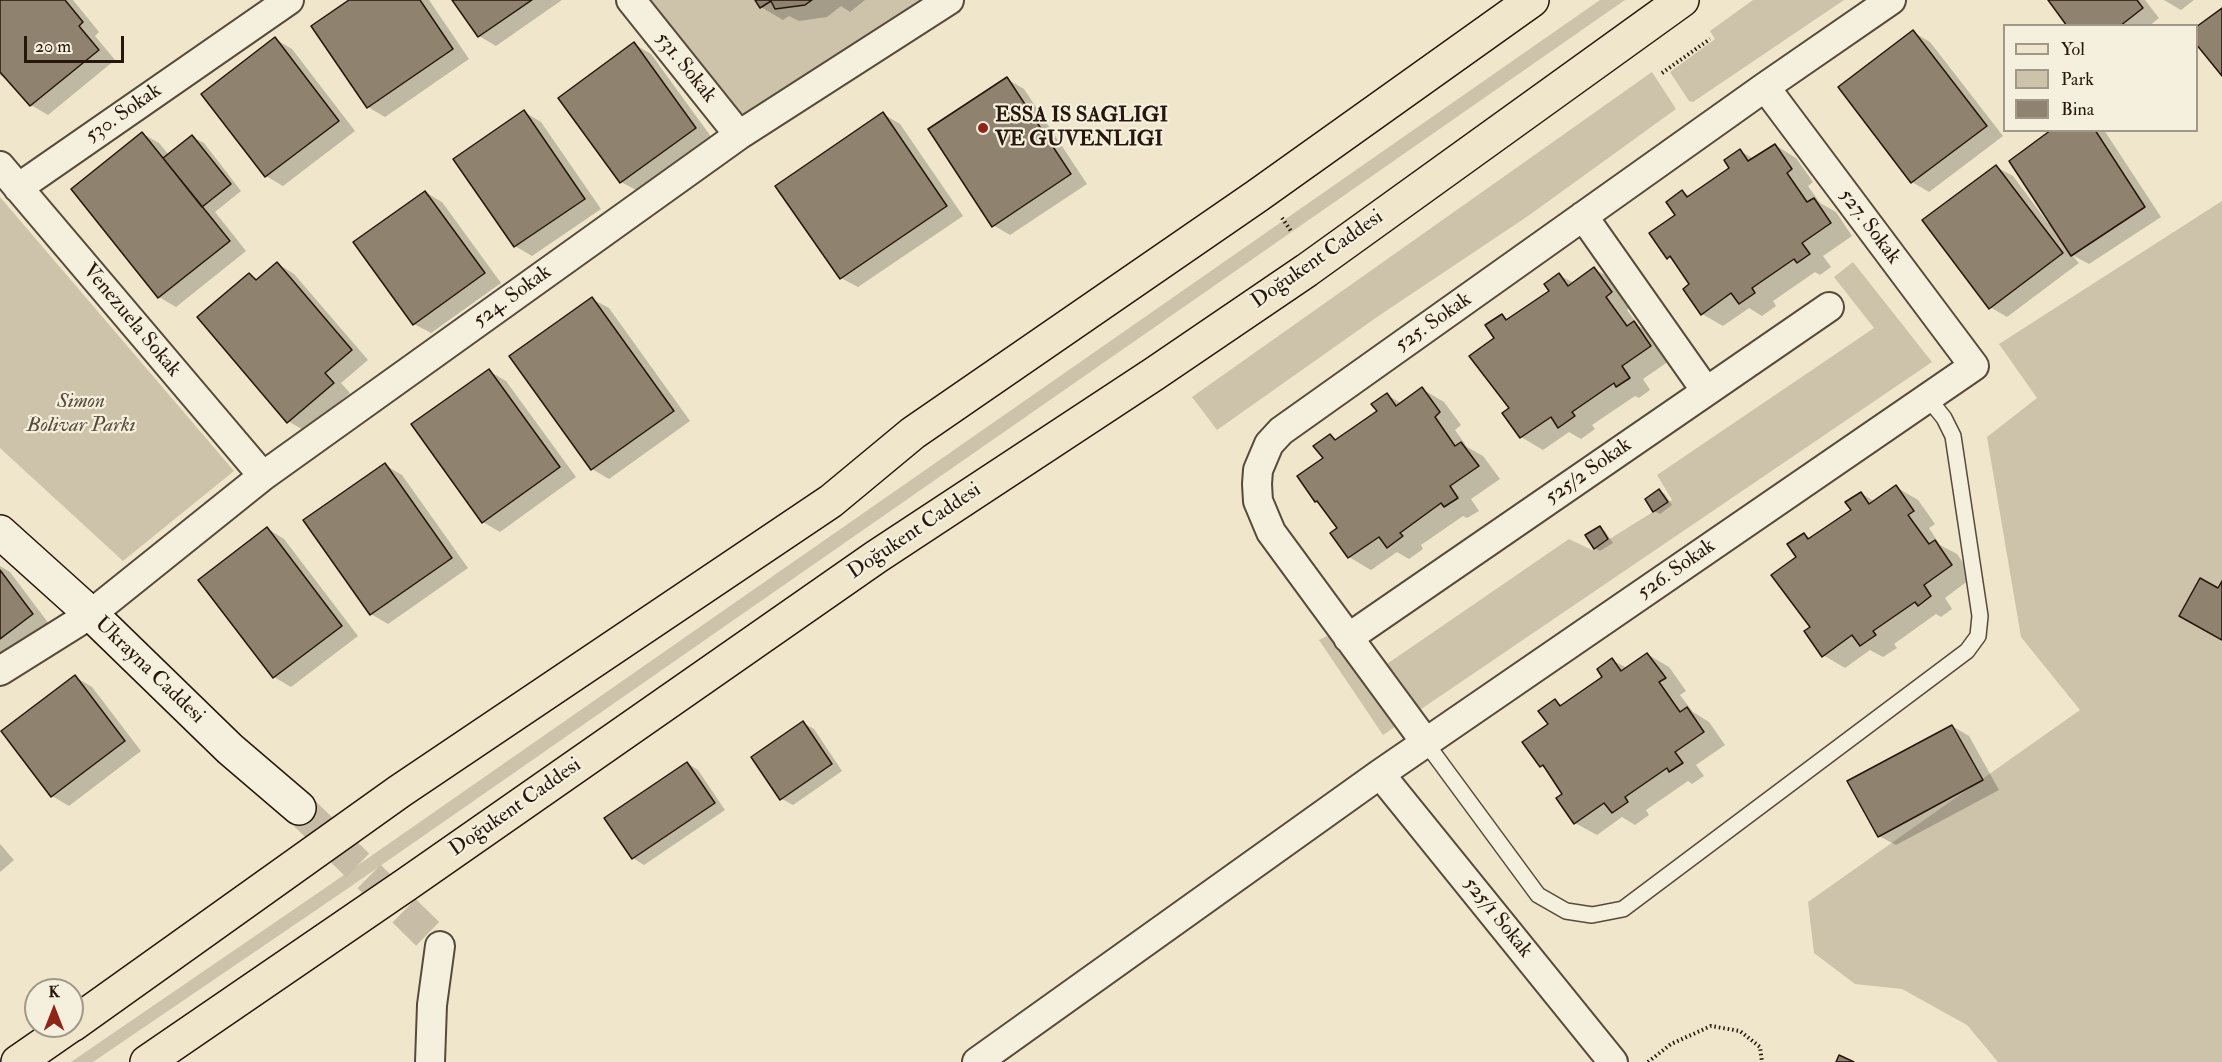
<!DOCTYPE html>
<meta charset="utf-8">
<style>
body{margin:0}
#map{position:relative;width:2222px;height:1062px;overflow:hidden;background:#efe6cb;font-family:"IM FELL Double Pica",serif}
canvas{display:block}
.legend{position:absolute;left:2003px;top:24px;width:195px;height:108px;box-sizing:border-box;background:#f5efdd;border:2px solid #a29889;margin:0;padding:8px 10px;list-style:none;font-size:18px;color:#26160b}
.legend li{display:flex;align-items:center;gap:12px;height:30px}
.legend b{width:30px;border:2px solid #a29889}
.north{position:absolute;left:24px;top:978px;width:60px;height:60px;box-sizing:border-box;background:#f5efdd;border:2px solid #a29889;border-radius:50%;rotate:0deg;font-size:16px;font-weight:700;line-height:24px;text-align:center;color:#26160b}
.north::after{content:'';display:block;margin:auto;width:21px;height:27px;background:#8f2418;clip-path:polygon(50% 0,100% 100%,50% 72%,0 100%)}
.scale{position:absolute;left:24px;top:36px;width:100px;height:27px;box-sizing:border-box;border:3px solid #26160b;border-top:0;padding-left:8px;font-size:18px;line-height:21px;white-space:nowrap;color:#26160b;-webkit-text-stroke:4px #f5efdd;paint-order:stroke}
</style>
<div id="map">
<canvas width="2222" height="1062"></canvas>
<ul class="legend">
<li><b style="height:8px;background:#efe6cb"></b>Yol</li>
<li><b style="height:16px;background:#cdc3aa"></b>Park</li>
<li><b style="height:16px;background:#8f826f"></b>Bina</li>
</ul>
<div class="north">K</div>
<div class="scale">20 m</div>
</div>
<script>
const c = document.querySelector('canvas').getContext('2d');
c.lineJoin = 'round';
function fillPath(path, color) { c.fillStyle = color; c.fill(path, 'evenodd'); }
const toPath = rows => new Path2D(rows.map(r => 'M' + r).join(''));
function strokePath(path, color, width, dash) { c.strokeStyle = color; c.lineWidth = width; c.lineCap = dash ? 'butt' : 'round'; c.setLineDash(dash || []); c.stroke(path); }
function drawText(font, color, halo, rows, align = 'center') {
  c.font = font + ' "IM FELL Double Pica",serif'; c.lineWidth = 4.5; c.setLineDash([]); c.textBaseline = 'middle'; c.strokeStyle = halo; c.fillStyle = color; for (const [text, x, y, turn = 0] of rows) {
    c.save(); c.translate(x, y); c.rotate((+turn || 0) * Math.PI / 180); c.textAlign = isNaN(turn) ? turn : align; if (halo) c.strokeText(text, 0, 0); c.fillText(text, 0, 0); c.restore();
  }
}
const green = toPath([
 [631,0,949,0,739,135],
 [1600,0,1625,0,347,889,93,1062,71,1062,328,886],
 [1753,0,1844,0,1693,102,1689,101,1670,72,1715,39,1710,31],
 [1652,72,1676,109,1528,216,1377,317,1217,430,1192,397],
 [0,197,234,471,123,561,0,448],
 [2222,201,2222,1062,1998,1062,1967,1025,1902,989,1855,984,1814,953,1808,902,2080,710,2021,637,1987,437,2037,398,1999,344],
 [1853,262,1932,362,1383,735,1319,640,1327,636,1339,645,1365,679,1569,539,1592,550,1672,500,1657,475,1874,328,1834,277]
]);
const shadow = toPath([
 [0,0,73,0,99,32,95,36,115,60,48,115,31,105,11,81,0,75],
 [351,0,429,0,469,59,385,117,368,107],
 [454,0,562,0,496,46,479,36],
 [757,0,865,0,850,12,841,6,827,17,799,21,789,16,783,20,761,7],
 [2050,0,2145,0,2159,18,2149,26,2069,26],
 [2164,0,2194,0,2181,10],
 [1913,32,1930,42,2003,136,1929,192,1912,182,1840,88],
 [275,39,292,49,355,131,283,186,266,176],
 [634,44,651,54,712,138,638,191,621,182],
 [1007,79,1024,89,1087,184,1010,235,993,225],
 [524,112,541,122,601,209,532,256,515,246,455,159],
 [883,114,900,124,963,216,858,287,841,278],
 [2054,130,2104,130,2161,217,2089,264,2072,255,2079,263,2007,317,1990,307,1996,167,2013,176,2048,223,2050,221],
 [143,134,159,143,169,155,192,137,204,143,241,191,215,212,246,251,176,307,159,297,73,189],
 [1775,145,1796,158,1813,182,1808,186,1820,203,1836,212,1852,236,1823,256,1831,267,1820,275,1815,272,1773,301,1776,306,1762,316,1749,308,1723,326,1702,314,1691,285,1675,261,1668,257,1682,192,1690,196,1731,168,1740,151,1754,159],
 [425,192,442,202,501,283,431,333,414,324],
 [278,264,294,274,368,360,341,383,350,393,305,431,288,421,249,275,258,280],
 [1594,269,1616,281,1633,305,1627,310,1639,326,1655,336,1672,359,1643,379,1650,390,1639,398,1635,396,1592,425,1595,429,1581,439,1569,432,1543,450,1521,437,1511,408,1496,339,1502,316,1509,320,1551,292,1559,275,1574,283],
 [592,299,609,308,690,421,609,479,592,469],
 [489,371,506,381,576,477,500,532,483,522],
 [1422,389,1444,402,1461,425,1455,430,1467,447,1483,456,1500,479,1471,499,1479,511,1467,518,1463,516,1421,545,1423,549,1409,559,1397,552,1371,570,1349,557,1332,533,1339,528,1322,504,1316,501,1330,436,1337,440,1379,412,1387,395,1401,403],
 [385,465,402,475,468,568,388,624,371,614],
 [1896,487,1918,500,1935,524,1929,528,1940,545,1957,554,1973,577,1945,598,1952,609,1941,617,1936,614,1894,644,1897,648,1883,657,1870,650,1845,668,1823,655,1813,627,1798,558,1804,534,1811,539,1853,510,1861,493,1875,502],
 [1660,491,1665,494,1672,505,1660,514,1654,511],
 [1600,528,1605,531,1613,543,1600,551,1595,548],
 [268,529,284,539,358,636,291,687,274,677],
 [0,566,10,572,49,624,0,661],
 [1647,654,1669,667,1686,691,1680,695,1693,712,1709,722,1725,745,1696,765,1704,776,1692,784,1688,781,1646,810,1649,815,1635,825,1622,817,1597,835,1575,823,1564,794,1547,770,1541,766,1555,701,1563,706,1605,677,1612,660,1627,668],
 [75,677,92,687,141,751,69,806,52,796],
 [803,723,814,729,842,771,793,805,782,799],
 [1952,726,1969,736,1999,790,1896,845,1879,836],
 [687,763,698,770,725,810,644,865,633,858],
 [0,844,14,860,0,872]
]);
const building = toPath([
 [0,0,65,0,83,22,79,26,99,50,30,106,0,72,0,0],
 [349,0,420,0,453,49,367,108,311,26,349,0],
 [452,0,532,0,478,37,452,0],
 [755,0,812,0,805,5,775,9,771,1,760,8,755,0],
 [2048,0,2137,0,2143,8,2120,26,2067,26,2048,0],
 [2222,8,2222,76,2196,44,2196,27,2222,8],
 [1913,30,1987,126,1911,183,1838,87,1913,30],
 [275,37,339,121,265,177,201,94,275,37],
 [634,42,696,128,620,183,558,98,634,42],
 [1007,77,1071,174,992,227,928,129,1007,77],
 [524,110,585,199,514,247,453,159,524,110],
 [883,112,947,206,840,279,775,186,883,112],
 [2051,130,2095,130,2145,207,2071,256,2009,161,2051,130],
 [142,132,230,241,158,298,71,189,142,132],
 [192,135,231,184,202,207,163,158,192,135],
 [1775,144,1792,169,1787,173,1807,202,1814,198,1831,223,1802,243,1810,254,1797,263,1794,259,1752,288,1755,293,1739,304,1731,293,1701,315,1683,289,1689,284,1670,256,1667,259,1649,233,1675,215,1666,202,1682,190,1687,197,1729,168,1724,160,1740,149,1748,161,1775,144],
 [1996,165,2063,253,1989,309,1922,220,1996,165],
 [425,191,485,273,413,325,353,242,425,191],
 [277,262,352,350,325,373,334,383,287,423,197,317,249,273,256,280,277,262],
 [1594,267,1612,292,1606,297,1627,326,1634,321,1651,346,1622,366,1630,378,1616,387,1614,383,1572,412,1575,416,1558,428,1551,417,1520,438,1502,413,1509,408,1469,356,1494,338,1485,325,1502,314,1506,320,1549,291,1544,284,1559,273,1568,286,1594,267],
 [592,297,674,411,591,470,509,356,592,297],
 [489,369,560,467,482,523,411,424,489,369],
 [1422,387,1440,412,1435,417,1455,446,1461,442,1479,466,1450,486,1458,498,1444,507,1441,503,1400,533,1403,536,1387,548,1379,537,1348,558,1330,533,1337,528,1317,501,1315,502,1297,476,1323,458,1313,446,1330,434,1335,440,1377,411,1371,404,1387,393,1396,406,1422,387],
 [385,463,452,558,370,615,303,520,385,463],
 [1896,485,1914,511,1908,515,1929,544,1935,540,1952,565,1924,585,1931,596,1918,606,1915,602,1873,631,1876,635,1860,646,1852,635,1822,657,1804,631,1810,627,1771,575,1796,557,1787,544,1804,533,1808,539,1851,510,1845,502,1861,492,1869,504,1896,485],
 [1659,489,1668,502,1653,512,1645,499,1659,489],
 [1600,526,1608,539,1594,549,1585,535,1600,526],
 [267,527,342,626,273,678,198,580,267,527],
 [0,570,33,614,0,639,0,570],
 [2200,578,2218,588,2222,581,2222,640,2179,616,2200,578],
 [1647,653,1666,678,1659,682,1680,712,1687,707,1704,732,1675,752,1683,763,1669,772,1667,768,1625,797,1628,802,1612,813,1604,803,1574,824,1556,798,1562,794,1543,765,1540,767,1522,742,1548,724,1538,711,1555,699,1560,706,1602,677,1597,669,1612,658,1621,671,1647,653],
 [75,675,125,741,51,797,1,731,75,675],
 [803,721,832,764,780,800,751,757,803,721],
 [1952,725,1983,780,1878,837,1847,781,1952,725],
 [687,762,715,803,632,859,604,818,687,762],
 [1839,1055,1854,1062,1836,1062,1839,1055]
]);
const secondaryTunnel = toPath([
 [299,808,440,946]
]);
const path = toPath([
 [1662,73,1710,39],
 [1282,218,1291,231],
 [1648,1062,1671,1044,1711,1026,1740,1031,1760,1047,1762,1062]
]);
const lane = toPath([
 [1426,743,1538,895,1566,911,1592,915,1623,909,1967,651,1978,636,1980,616,1953,436,1944,418,1928,398]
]);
const street = toPath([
 [631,0,739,135],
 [0,166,263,476],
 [18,188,289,0],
 [1583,216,1706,391],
 [1348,638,1829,307],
 [0,671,91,614,263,476,739,135,949,0],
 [1426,743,1271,532,1258,501,1257,484,1258,470,1269,444,1281,431,1765,87,1891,0],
 [1380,774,1613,1062],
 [430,1062,432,1005,440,946],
 [977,1062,1380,774,1974,366,1765,87]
]);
const secondary = toPath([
 [0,532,91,614,230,749,299,808]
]);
const primary = toPath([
 [72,1025,400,791,831,501,913,433,1257,196,1532,0],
 [18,1062,70,1026],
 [147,1062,407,884,876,557,1154,374,1307,270,1682,0]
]);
const markers = [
 [983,128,6,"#8f2418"]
];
const streetNames = [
 ["531. Sokak",685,68,51],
 ["530. Sokak",124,114,-35],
 ["527. Sokak",1869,227,53],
 ["Doğukent Caddesi",1318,260,-35],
 ["524. Sokak",513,297,-36],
 ["Venezuela Sokak",131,321,50],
 ["525. Sokak",1434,323,-35],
 ["525/2 Sokak",1589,472,-35],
 ["Doğukent Caddesi",915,532,-34],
 ["526. Sokak",1677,570,-35],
 ["Ukrayna Caddesi",149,671,44],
 ["Doğukent Caddesi",516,808,-35],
 ["525/1 Sokak",1497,918,51]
];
const poiNames = [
 ["ESSA IS SAGLIGI",995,116],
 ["VE GUVENLIGI",995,140]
];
const parkNames = [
 ["Simon",81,402],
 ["Bolivar Parkı",81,426]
];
fillPath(green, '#cdc3aa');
fillPath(shadow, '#0003');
fillPath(building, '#8f826f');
strokePath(building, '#26160b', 1.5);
strokePath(secondaryTunnel, '#c7bca5', 33, [33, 16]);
strokePath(lane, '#584a3b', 18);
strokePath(street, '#584a3b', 32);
strokePath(secondary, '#26160b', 36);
strokePath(primary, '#26160b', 36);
strokePath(path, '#26160b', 4, [1.5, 3]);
strokePath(lane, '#f5efdd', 15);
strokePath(street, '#f5efdd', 28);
strokePath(secondary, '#f5efdd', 33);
strokePath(primary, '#efe6cb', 33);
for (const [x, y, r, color] of markers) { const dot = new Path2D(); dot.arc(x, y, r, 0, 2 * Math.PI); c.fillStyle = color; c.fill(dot); strokePath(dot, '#f5efdd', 2); }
drawText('21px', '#26160b', '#f5efdd', streetNames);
drawText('bold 21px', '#26160b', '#f5efdd', poiNames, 'left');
drawText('italic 21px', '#584a3b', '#f5efdd', parkNames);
</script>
